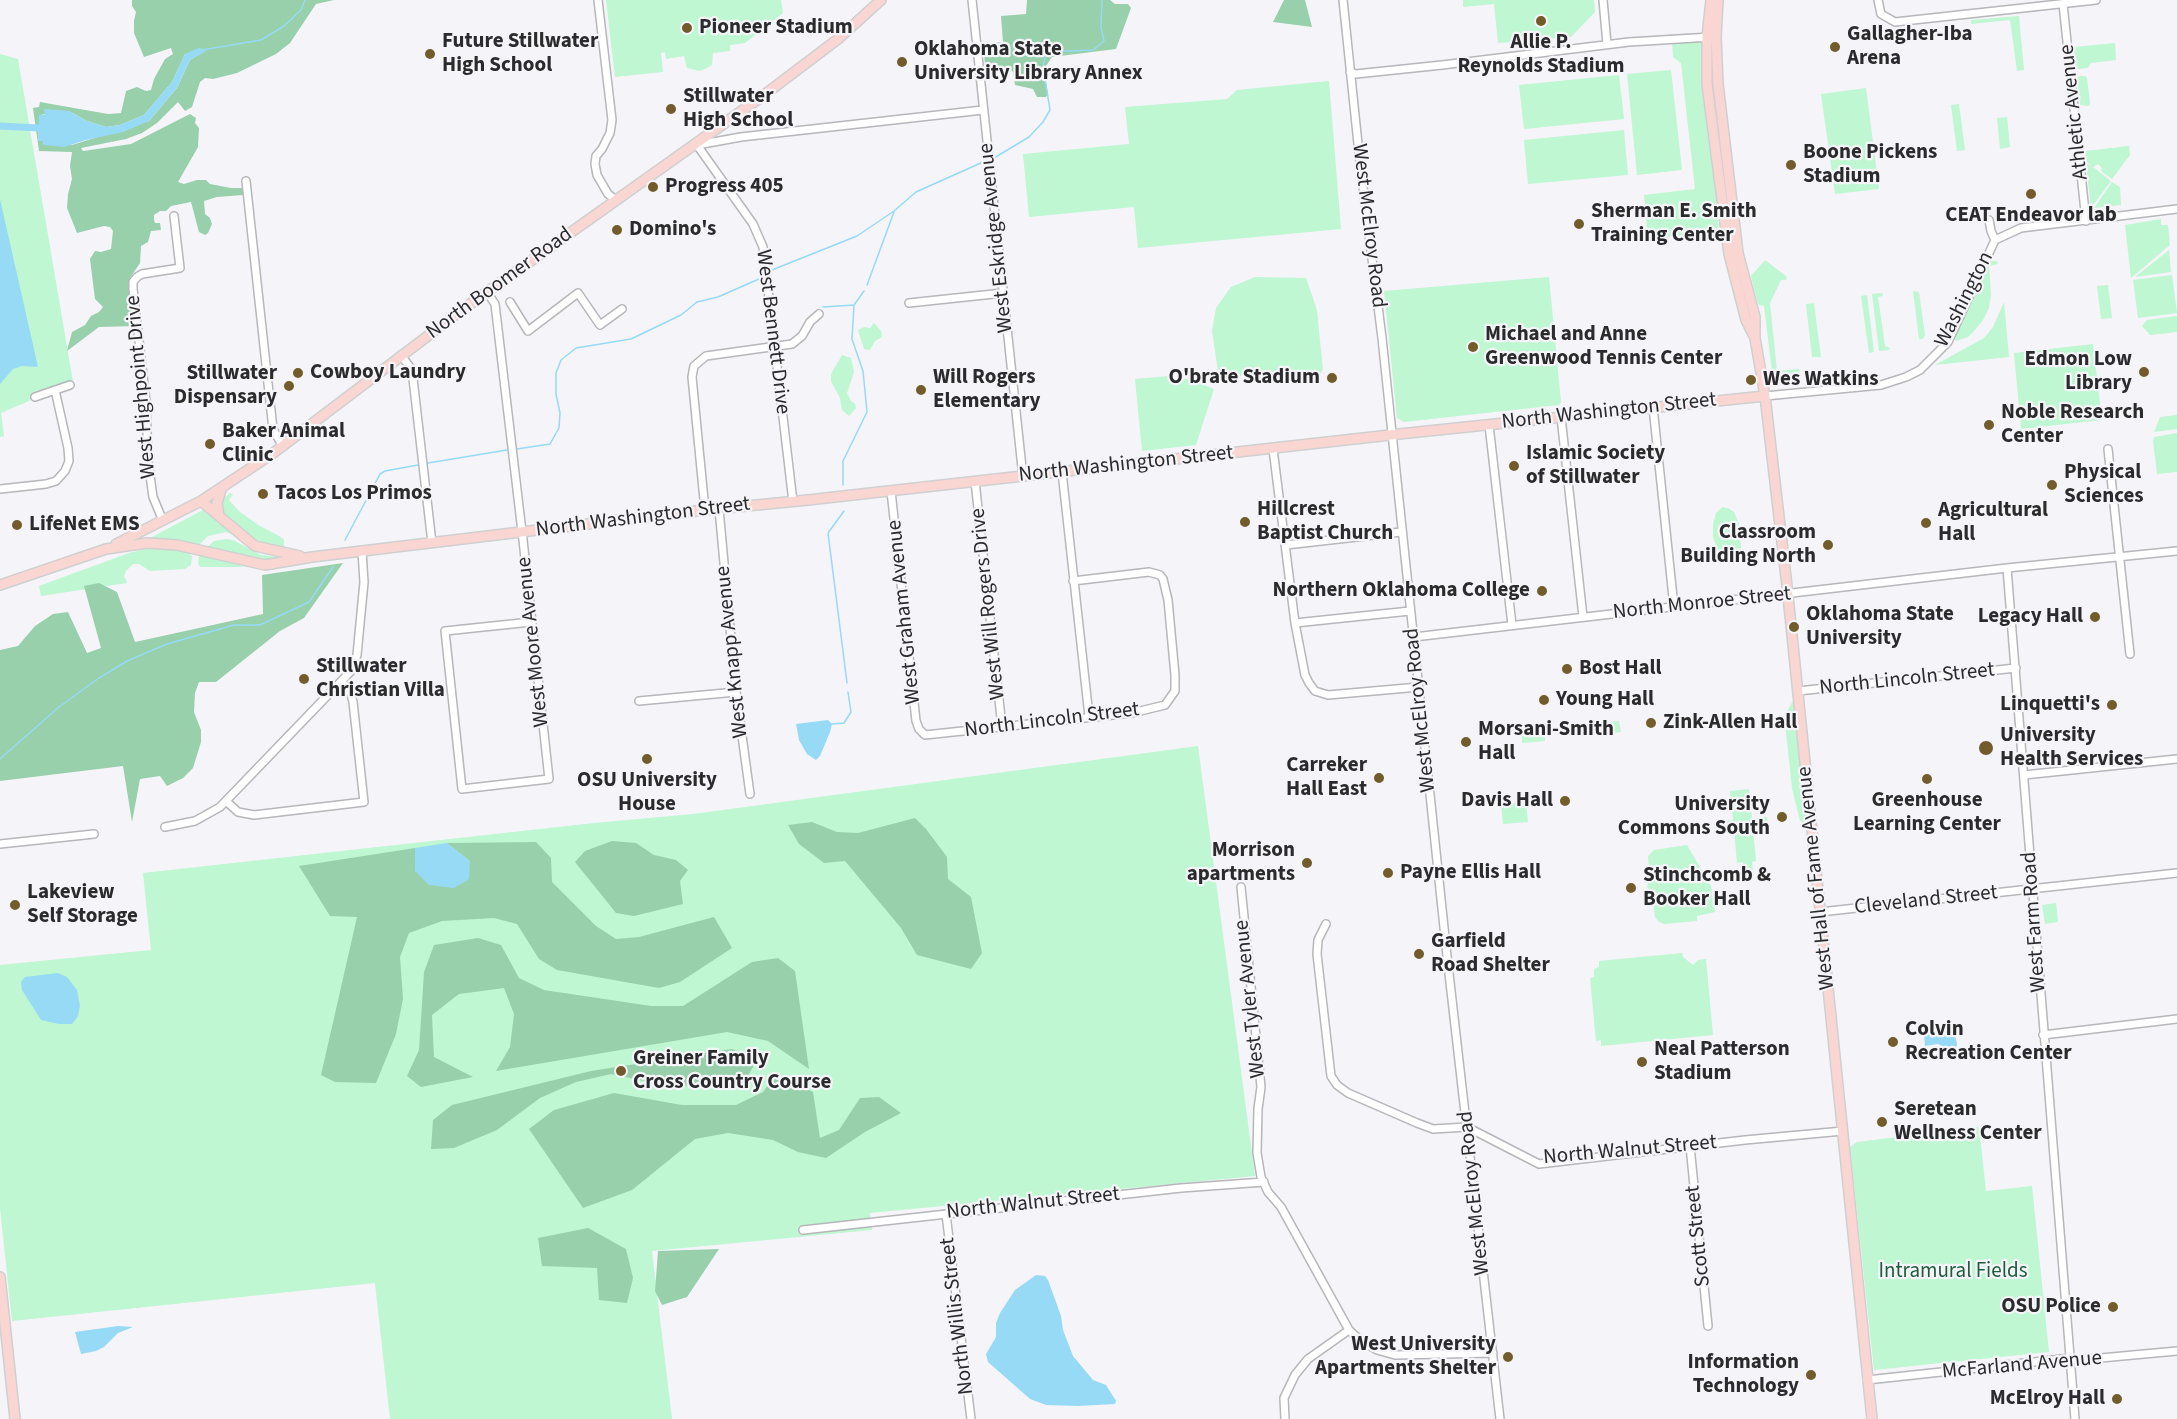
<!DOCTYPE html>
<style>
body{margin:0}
canvas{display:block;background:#f4f4f9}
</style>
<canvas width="2177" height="1419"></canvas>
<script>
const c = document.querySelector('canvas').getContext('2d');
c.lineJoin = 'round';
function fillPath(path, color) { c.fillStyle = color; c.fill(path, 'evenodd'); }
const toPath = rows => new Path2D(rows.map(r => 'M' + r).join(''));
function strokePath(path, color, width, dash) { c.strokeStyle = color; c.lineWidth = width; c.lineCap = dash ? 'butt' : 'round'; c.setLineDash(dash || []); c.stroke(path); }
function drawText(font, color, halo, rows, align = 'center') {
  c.font = font + ' "Source Sans 3",sans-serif'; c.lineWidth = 4.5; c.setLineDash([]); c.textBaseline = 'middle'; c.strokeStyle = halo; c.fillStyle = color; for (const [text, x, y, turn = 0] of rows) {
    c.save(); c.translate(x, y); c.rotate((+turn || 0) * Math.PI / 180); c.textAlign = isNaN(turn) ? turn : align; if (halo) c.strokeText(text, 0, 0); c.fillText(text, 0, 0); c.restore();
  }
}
const green = toPath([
 [606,0,781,0,783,13,745,43,730,45,730,51,713,53,712,65,705,69,700,71,687,68,684,56,666,59,665,52,661,53,663,72,615,77],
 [1463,0,1594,0,1595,12,1571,37,1498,43,1494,4,1463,7],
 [2019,16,2024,70,2017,71,2010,20,1971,24,1971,20],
 [1701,37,1719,231,1648,239,1644,195,1695,189,1681,63,1673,57,1672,39],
 [2115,43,2116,60,2091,63,2088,68,2078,69,2076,68,2074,47],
 [0,54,18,59,73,382,1,413,4,436,0,437],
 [1671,70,1682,170,1637,175,1627,74],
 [1619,75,1624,119,1524,129,1519,85],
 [2080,76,2085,76,2087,78,2090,103,2089,106,2080,105,2077,78],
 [1329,81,1341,229,1138,248,1134,207,1029,217,1023,154,1129,144,1125,107,1227,99,1237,90],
 [1866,88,1879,189,1835,194,1821,94],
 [1959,104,1965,150,1957,151,1951,105],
 [2007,117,2010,147,2000,149,1997,118],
 [1624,130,1628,175,1528,184,1524,140],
 [2129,146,2130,155,2112,179,2101,171,2102,168,2098,164,2093,167,2111,181,2091,208,2086,163,2092,166,2086,161,2085,151],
 [2112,182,2120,187,2121,205,2094,208],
 [2161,219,2161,225,2168,225,2170,245,2131,278,2125,225],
 [2169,250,2171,272,2135,277],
 [1765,260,1787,277,1786,280,1781,280,1770,303,1777,371,1799,369,1801,377,1773,380,1764,306,1759,305,1757,301,1751,276],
 [1989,261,1997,261,1998,264,1989,266,1991,295,1989,308,1983,320,1975,330,1968,337,1956,341,1955,335],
 [2172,275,2177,313,2138,318,2133,280],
 [1255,277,1306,278,1317,310,1319,331,1323,369,1317,379,1268,383,1249,375,1219,378,1212,331,1216,308,1231,287],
 [1549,277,1561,402,1559,405,1404,422,1397,418,1384,291],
 [2108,285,2112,318,2101,319,2097,286],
 [1913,291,1919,292,1925,335,1923,339,1919,339],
 [1882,293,1883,296,1878,297,1885,346,1890,348,1889,350,1879,351,1872,294],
 [1867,295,1874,352,1869,353,1861,296],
 [2004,302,2009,357,1935,365,1984,338,1993,327],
 [1814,303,1821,357,1812,357,1806,304],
 [2177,316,2177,332,2150,335,2142,326,2147,320],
 [874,323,881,331,882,337,875,341,870,350,864,349,858,330,864,327,870,328],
 [2093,344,2102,420,2021,429,2014,353],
 [842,355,851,358,854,372,847,393,851,401,855,404,856,408,849,416,842,410,840,398,831,381,831,374],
 [1169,376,1170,381,1202,377,1202,384,1214,389,1196,445,1142,451,1135,379],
 [2177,415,2177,429,2154,432,2160,417],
 [2177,433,2177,472,2157,474,2153,441,2154,437],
 [230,493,233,494,232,496,229,500,240,512,260,526,281,537,284,540,284,548,271,546,255,539,229,521,222,513,221,505,222,500],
 [1722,507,1728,508,1734,512,1739,524,1740,535,1741,549,1738,556,1734,561,1728,563,1720,557,1713,537,1713,524,1716,513],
 [203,510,234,533,233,535,226,532,208,536,198,546,176,540,152,540,150,538],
 [226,539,233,540,261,555,284,557,285,560,257,561,206,548,214,541],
 [150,548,186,551,192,556,191,565,185,569,150,571,139,564,133,564,126,571,124,576,127,583,41,596,39,586,129,553],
 [199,555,239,565,244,567,200,567,198,563],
 [1798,691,1812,826,1800,821,1792,788,1784,714,1788,710],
 [1619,721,1621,732,1598,735,1597,723],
 [1544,729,1545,741,1522,743,1522,731],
 [1198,746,1255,1176,870,1213,872,1230,652,1251,672,1419,390,1419,375,1283,12,1321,0,1208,0,965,151,950,143,873,594,823,693,814],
 [1749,789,1752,818,1767,817,1768,827,1753,829,1756,861,1752,862,1754,878,1744,879,1743,862,1737,863,1734,830,1715,831,1714,822,1733,820,1730,791],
 [1526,802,1528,822,1503,824,1501,804],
 [1687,845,1711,886,1715,912,1697,916,1697,921,1664,924,1659,922,1655,917,1653,903,1647,891,1649,871,1648,856,1654,850],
 [2056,903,2058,922,2045,924,2042,905],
 [1682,953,1683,957,1693,965,1698,960,1706,959,1713,1035,1601,1046,1601,1040,1596,1041,1590,978,1594,977,1594,969,1599,967,1599,961],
 [1979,1127,1986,1191,2032,1186,2049,1352,1874,1370,1850,1147,1857,1142]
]);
const forest = toPath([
 [132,0,334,0,316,4,290,43,276,54,237,73,213,79,205,78,200,82,192,107,185,111,178,102,157,123,142,133,126,139,81,148,83,151,131,144,190,114,196,118,195,123,199,128,198,147,178,182,184,184,197,180,206,180,210,184,231,188,242,188,243,191,243,195,217,197,204,201,205,214,210,218,212,224,208,233,205,235,199,232,191,202,171,206,166,211,160,211,154,215,154,220,155,223,160,223,161,230,151,231,148,242,141,246,140,263,130,278,135,326,99,327,67,351,72,332,85,325,91,316,99,312,103,307,95,299,90,259,95,251,101,252,111,249,113,231,110,227,104,226,77,233,67,208,68,194,72,179,70,166,72,152,39,151,33,108,39,107,40,102,108,114,121,113,126,91,137,87,146,91,151,90,154,79,165,59,173,54,171,48,144,57,134,33,134,21,136,12,132,6],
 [205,51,190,60,177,88,149,121,72,145,44,145,43,141,38,140,40,115,69,111,87,121,106,127,120,125,144,115,172,82,185,54],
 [1027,0,1110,0,1115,4,1128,4,1131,8,1116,49,1052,57,1044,69,1048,94,1046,97,1037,97,1033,89,1015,85,1013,72,1009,68,1006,67,986,74,983,44,1003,42,1001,16,1026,14],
 [1284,0,1305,0,1312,27,1273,22],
 [343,563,304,618,280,631,216,682,199,682,195,693,194,712,201,730,201,742,193,768,183,778,167,786,160,776,140,779,132,822,123,766,0,781,0,650,18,646,35,626,53,614,68,612,87,653,101,648,84,586,99,583,117,592,135,642,263,614,262,575],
 [915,818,926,829,947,857,948,879,971,897,982,953,971,969,917,955,901,928,845,861,824,863,799,844,788,825,812,822,837,832,858,833],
 [612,841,636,843,654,855,676,860,688,870,680,881,683,904,634,916,616,913,575,862,585,851],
 [536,842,551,858,552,882,596,926,616,939,639,937,714,917,732,948,680,982,659,988,557,970,539,959,517,924,494,918,442,921,409,933,400,957,403,999,396,1034,376,1083,335,1082,321,1075,357,917,330,916,299,866,415,848,415,871,470,861,447,843],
 [478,938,501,945,519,978,544,990,651,1006,683,1006,752,962,778,958,795,971,809,1069,768,1041,727,1032,496,1071,510,1047,514,1014,504,988,459,994,432,1015,434,1057,473,1077,421,1087,407,1076,419,1050,424,972,434,945],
 [732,1049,750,1055,754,1065,747,1078,733,1083,692,1086,649,1082,611,1074,576,1082,540,1098,497,1130,454,1148,431,1149,433,1120,452,1105,591,1071],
 [777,1073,813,1092,820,1138,839,1130,860,1098,879,1097,901,1113,865,1132,826,1158,798,1152,773,1140,728,1133,695,1139,632,1190,583,1208,529,1129,554,1110,614,1093,682,1105,736,1105,763,1092],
 [588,1228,626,1249,633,1278,627,1303,599,1300,597,1268,542,1266,538,1238],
 [719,1249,687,1297,662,1305,655,1291,658,1251]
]);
const water = toPath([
 [199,48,204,49,206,51,190,60,177,88,149,121,123,132,86,140,64,147,44,145,43,141,38,141,39,115,45,115,44,109,69,111,87,121,106,127,120,125,144,115,172,82,185,54],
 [0,199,38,367,22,366,13,369,0,384],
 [828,720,832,724,830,732,820,756,816,760,807,754,799,740,796,724],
 [447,843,470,861,469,879,454,888,429,885,415,871,415,848],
 [58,973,67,977,77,990,80,1006,78,1016,72,1024,59,1024,41,1020,22,990,21,982,25,977],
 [1923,1024,1929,1024,1931,1038,1933,1037,1932,1030,1939,1026,1946,1032,1950,1032,1953,1036,1955,1035,1957,1044,1955,1053,1938,1044,1925,1046],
 [1036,1275,1045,1276,1048,1280,1061,1316,1063,1330,1073,1356,1093,1380,1106,1385,1116,1401,1115,1404,1078,1406,1046,1405,1030,1399,988,1362,986,1354,996,1337,996,1323,1000,1313,1015,1290],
 [118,1326,133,1327,118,1333,104,1347,96,1351,81,1354,75,1332]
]);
const stream = toPath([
 [202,50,261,40,284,26,301,10,305,0],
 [994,158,1029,137,1043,122,1050,110,1043,67,1046,52,1093,50,1104,41,1101,27,1102,0],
 [772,270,857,236,894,211,916,192,983,162],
 [867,285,894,212],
 [823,307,854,305,864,291],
 [517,449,550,444,559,428,560,413,556,394,556,373,561,360,576,348,631,339,681,315,697,302,718,297,759,279],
 [428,463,507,450],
 [843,485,843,461,867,412,863,371,852,339,854,305],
 [844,511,828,533,847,683],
 [345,540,380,474,385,471,418,465],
 [832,724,844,723,851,712,848,692],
 [0,759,59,707,99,678,127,661,167,644,234,625,260,625,309,602,333,567]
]);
const canal = toPath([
 [0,126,39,128]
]);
const minor = toPath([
 [598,0,612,120,610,133,602,149,596,156,595,164,597,175,608,194,616,200],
 [972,0,1023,477],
 [1343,0,1360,163,1382,338,1447,956,1500,1419],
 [1603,0,1607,44],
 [1878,0,1881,14,1895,22,2096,0],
 [2063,4,2086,221],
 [1350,72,1356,74,1442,65,1629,42,1711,37],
 [246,181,273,429,283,447],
 [1989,220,1991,231,1995,240,2021,228,2177,209],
 [487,292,495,304,523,540,549,779,462,789,445,631,531,622],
 [510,302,528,331,578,293,600,325,622,309],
 [909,303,1003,293],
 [401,355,412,370,432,543],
 [1765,396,1881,385,1906,377,1920,370,1948,342,1995,240],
 [35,397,70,385],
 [1653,407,1674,607],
 [1561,417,1583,617],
 [1489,425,1512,625],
 [1273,449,1295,623,1305,675,1309,683,1315,691,1328,695,1419,687],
 [2108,449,2130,654],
 [1062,472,1089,716],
 [975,481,1002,727],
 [0,489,46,484,56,481,65,471,69,461,68,448,55,390],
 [891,491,916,721,919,729,925,735,1132,713,1165,705,1175,691,1175,675,1168,600,1163,579,1160,575,1149,572,1073,581],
 [793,502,763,247,753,224,697,145,741,137,983,110],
 [719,509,736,692,750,794],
 [705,510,692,377,694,366,706,356,792,344,802,336,810,322,819,314],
 [163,521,153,497,148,461,146,401,133,289,133,282,137,277,142,274,180,268,174,216],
 [1286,545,1401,532],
 [2007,568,2075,1419],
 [1295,623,1410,611],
 [1414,637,2007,568,2177,551],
 [1798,691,2016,668],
 [639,701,736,692],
 [2024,775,2177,759],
 [226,801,238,812,254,815,364,802,353,702,350,691,342,682],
 [165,827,195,821,220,807,352,670,357,655,364,582,362,551],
 [0,844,94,834],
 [1241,887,1261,1087,1258,1109,1257,1153,1261,1177,1268,1192,1281,1207,1349,1330,1360,1340,1377,1350,1395,1355,1493,1353],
 [1820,912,2177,873],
 [1326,924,1318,940,1317,954,1331,1076,1337,1085,1348,1093,1417,1123,1433,1129,1467,1127,1539,1164,1745,1140,1843,1131],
 [2043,1035,2177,1019],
 [1690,1146,1708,1326],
 [946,1214,971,1419],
 [803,1230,1181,1188,1264,1182],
 [1867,1380,2071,1358,2079,1360,2177,1351],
 [1285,1419,1284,1398,1295,1375,1308,1359,1349,1330]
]);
const major = toPath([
 [1711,0,1707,37,1707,84,1729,254,1746,320,1754,336],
 [1718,0,1716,37,1718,84,1738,253,1755,317,1755,338,1765,396,1787,586,1872,1419],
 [201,501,255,546,300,556],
 [219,516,217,503,222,487],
 [116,544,201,501,272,454,466,307,764,95,838,39,881,0],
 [0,585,106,549,147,543,177,545,265,565,312,557,705,510,808,500,1399,434,1765,396],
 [0,1277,15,1419]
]);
const markers = [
 [1541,21,6,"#735c2c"],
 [687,28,6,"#735c2c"],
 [1835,47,6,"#735c2c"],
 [430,54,6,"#735c2c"],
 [902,62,6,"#735c2c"],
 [671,109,6,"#735c2c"],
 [1791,165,6,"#735c2c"],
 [653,187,6,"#735c2c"],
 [2031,194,6,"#735c2c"],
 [1579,224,6,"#735c2c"],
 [617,230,6,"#735c2c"],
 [1473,347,6,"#735c2c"],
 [2144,372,6,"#735c2c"],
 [298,373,6,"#735c2c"],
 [1332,378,6,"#735c2c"],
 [1751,380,6,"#735c2c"],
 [289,386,6,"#735c2c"],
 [921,390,6,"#735c2c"],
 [1989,425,6,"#735c2c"],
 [210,444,6,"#735c2c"],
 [1514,466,6,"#735c2c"],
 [2052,485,6,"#735c2c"],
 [263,494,6,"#735c2c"],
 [1245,522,6,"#735c2c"],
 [1926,523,6,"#735c2c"],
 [17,525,6,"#735c2c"],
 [1828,545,6,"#735c2c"],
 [1542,591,6,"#735c2c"],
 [2095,617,6,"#735c2c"],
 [1794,627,6,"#735c2c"],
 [1567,669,6,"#735c2c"],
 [304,679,6,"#735c2c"],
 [1544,700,6,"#735c2c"],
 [2112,705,6,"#735c2c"],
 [1651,723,6,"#735c2c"],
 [1466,742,6,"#735c2c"],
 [1986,748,8,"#735c2c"],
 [647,759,6,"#735c2c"],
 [1379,778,6,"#735c2c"],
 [1927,779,6,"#735c2c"],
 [1565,801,6,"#735c2c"],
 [1782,817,6,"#735c2c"],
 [1307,863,6,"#735c2c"],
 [1388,873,6,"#735c2c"],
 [1631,888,6,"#735c2c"],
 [15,905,6,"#735c2c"],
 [1419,954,6,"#735c2c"],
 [1893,1042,6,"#735c2c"],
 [1642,1062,6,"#735c2c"],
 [621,1071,6,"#735c2c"],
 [1882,1122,6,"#735c2c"],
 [2113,1307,6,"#735c2c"],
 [1508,1357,6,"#735c2c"],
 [1811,1375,6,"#735c2c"],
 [2117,1399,6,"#735c2c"]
];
const poiNames = [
 ["Pioneer Stadium",699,28],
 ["Gallagher-Iba",1847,35],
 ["Arena",1847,59],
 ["Future Stillwater",442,42],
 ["High School",442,66],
 ["Allie P.",1541,43,"center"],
 ["Reynolds Stadium",1541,67,"center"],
 ["Oklahoma State",914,50],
 ["University Library Annex",914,74],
 ["Stillwater",683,97],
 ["High School",683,121],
 ["Boone Pickens",1803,153],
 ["Stadium",1803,177],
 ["Progress 405",665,187],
 ["Sherman E. Smith",1591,212],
 ["Training Center",1591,236],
 ["CEAT Endeavor lab",2031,216,"center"],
 ["Domino's",629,230],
 ["Michael and Anne",1485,335],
 ["Greenwood Tennis Center",1485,359],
 ["Edmon Low",2132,360,"right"],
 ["Library",2132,384,"right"],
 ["Cowboy Laundry",310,373],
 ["Stillwater",277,374,"right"],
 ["Dispensary",277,398,"right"],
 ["Will Rogers",933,378],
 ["Elementary",933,402],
 ["O'brate Stadium",1320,378,"right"],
 ["Wes Watkins",1763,380],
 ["Noble Research",2001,413],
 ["Center",2001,437],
 ["Baker Animal",222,432],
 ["Clinic",222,456],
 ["Islamic Society",1526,454],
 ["of Stillwater",1526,478],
 ["Physical",2064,473],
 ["Sciences",2064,497],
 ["Tacos Los Primos",275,494],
 ["Hillcrest",1257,510],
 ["Baptist Church",1257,534],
 ["Agricultural",1938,511],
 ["Hall",1938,535],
 ["LifeNet EMS",29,525],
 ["Classroom",1816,533,"right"],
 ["Building North",1816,557,"right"],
 ["Northern Oklahoma College",1530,591,"right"],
 ["Oklahoma State",1806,615],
 ["University",1806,639],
 ["Legacy Hall",2083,617,"right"],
 ["Stillwater",316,667],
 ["Christian Villa",316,691],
 ["Bost Hall",1579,669],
 ["Young Hall",1556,700],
 ["Linquetti's",2100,705,"right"],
 ["Zink-Allen Hall",1663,723],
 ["Morsani-Smith",1478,730],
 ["Hall",1478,754],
 ["University",2000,736],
 ["Health Services",2000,760],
 ["Carreker",1367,766,"right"],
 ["Hall East",1367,790,"right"],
 ["OSU University",647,781,"center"],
 ["House",647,805,"center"],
 ["Davis Hall",1553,801,"right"],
 ["Greenhouse",1927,801,"center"],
 ["Learning Center",1927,825,"center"],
 ["University",1770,805,"right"],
 ["Commons South",1770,829,"right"],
 ["Morrison",1295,851,"right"],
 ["apartments",1295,875,"right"],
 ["Payne Ellis Hall",1400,873],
 ["Stinchcomb &",1643,876],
 ["Booker Hall",1643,900],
 ["Lakeview",27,893],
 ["Self Storage",27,917],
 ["Garfield",1431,942],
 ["Road Shelter",1431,966],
 ["Colvin",1905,1030],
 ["Recreation Center",1905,1054],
 ["Neal Patterson",1654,1050],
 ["Stadium",1654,1074],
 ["Greiner Family",633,1059],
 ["Cross Country Course",633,1083],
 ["Seretean",1894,1110],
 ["Wellness Center",1894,1134],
 ["OSU Police",2101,1307,"right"],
 ["West University",1496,1345,"right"],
 ["Apartments Shelter",1496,1369,"right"],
 ["Information",1799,1363,"right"],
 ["Technology",1799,1387,"right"],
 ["McElroy Hall",2105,1399,"right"]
];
const streetNames = [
 ["Athletic Avenue",2075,112,-96],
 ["West McElroy Road",1368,226,83],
 ["West Eskridge Avenue",997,238,-96],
 ["North Boomer Road",500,284,-36],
 ["Washington",1965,300,-63],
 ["West Bennett Drive",772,332,83],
 ["West Highpoint Drive",142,387,-95],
 ["North Washington Street",1609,412,-6],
 ["North Washington Street",1126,465,-6],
 ["North Washington Street",643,518,-7],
 ["West Will Rogers Drive",989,604,-96],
 ["North Monroe Street",1702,604,-6],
 ["West Graham Avenue",905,612,-96],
 ["West Moore Avenue",534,642,-96],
 ["West Knapp Avenue",733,652,-96],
 ["North Lincoln Street",1907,680,-6],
 ["West McElroy Road",1421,710,-96],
 ["North Lincoln Street",1052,721,-7],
 ["West Hall of Fame Avenue",1817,878,-96],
 ["Cleveland Street",1926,901,-6],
 ["West Farm Road",2035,922,-94],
 ["West Tyler Avenue",1251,999,-96],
 ["North Walnut Street",1630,1151,-5],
 ["West McElroy Road",1475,1193,-96],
 ["North Walnut Street",1033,1204,-6],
 ["Scott Street",1699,1236,-96],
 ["North Willis Street",958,1316,-97],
 ["McFarland Avenue",2022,1366,-5]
];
const parkNames = [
 ["Intramural Fields",1953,1272]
];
fillPath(green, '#bef7d2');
fillPath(forest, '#98d0ab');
fillPath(water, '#97daf5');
strokePath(stream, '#97daf5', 1.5);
strokePath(canal, '#97daf5', 7);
strokePath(minor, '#b6b6bb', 10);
strokePath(major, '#d0d0d1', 12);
strokePath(minor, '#fff', 7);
strokePath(major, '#f9d6d2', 9);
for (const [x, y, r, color] of markers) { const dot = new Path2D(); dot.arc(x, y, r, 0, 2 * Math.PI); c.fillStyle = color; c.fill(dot); strokePath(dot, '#f4f4f9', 2); }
drawText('bold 21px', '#2b2b2d', '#f4f4f9', poiNames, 'left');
drawText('21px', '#2b2b2d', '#f4f4f9', streetNames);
drawText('21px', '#1e5d3b', '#f4f4f9', parkNames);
</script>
